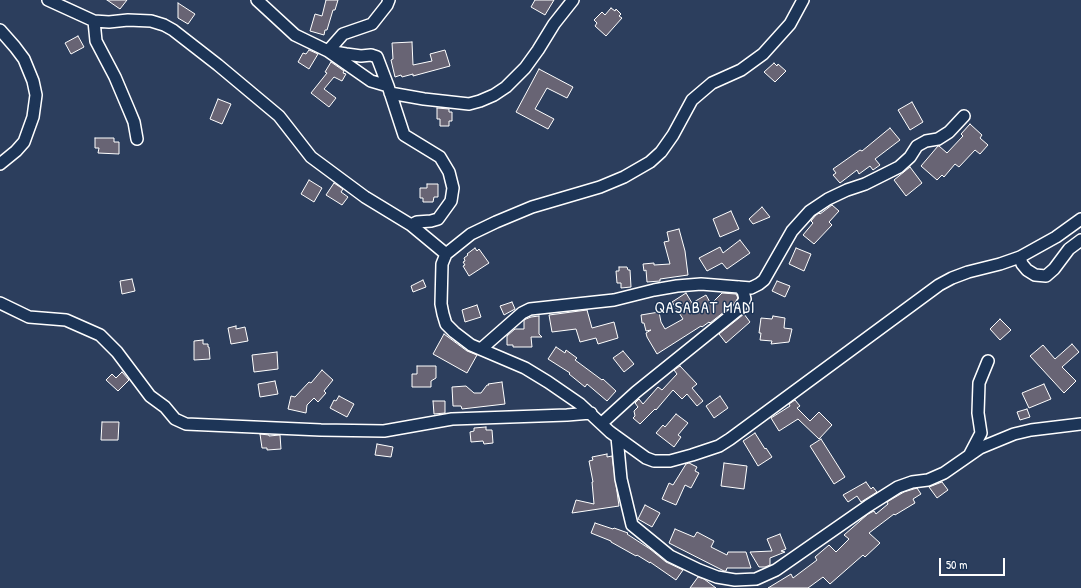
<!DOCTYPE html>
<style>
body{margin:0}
#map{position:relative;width:1081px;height:588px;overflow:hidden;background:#2c3e5d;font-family:"Patrick Hand",sans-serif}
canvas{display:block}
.scale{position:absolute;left:939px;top:558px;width:66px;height:18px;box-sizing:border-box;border:2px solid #fff;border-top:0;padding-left:5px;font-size:12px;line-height:14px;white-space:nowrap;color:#fff;-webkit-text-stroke:3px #1d3557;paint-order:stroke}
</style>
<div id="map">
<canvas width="1081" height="588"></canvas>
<div class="scale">50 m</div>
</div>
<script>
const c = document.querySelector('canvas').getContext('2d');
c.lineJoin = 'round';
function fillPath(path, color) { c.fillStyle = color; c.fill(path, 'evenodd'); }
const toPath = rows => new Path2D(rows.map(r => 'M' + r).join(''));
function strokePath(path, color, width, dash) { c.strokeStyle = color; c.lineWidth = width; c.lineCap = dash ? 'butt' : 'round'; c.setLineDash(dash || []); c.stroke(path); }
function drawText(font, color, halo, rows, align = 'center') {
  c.font = font + ' "Patrick Hand",sans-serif'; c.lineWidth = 3; c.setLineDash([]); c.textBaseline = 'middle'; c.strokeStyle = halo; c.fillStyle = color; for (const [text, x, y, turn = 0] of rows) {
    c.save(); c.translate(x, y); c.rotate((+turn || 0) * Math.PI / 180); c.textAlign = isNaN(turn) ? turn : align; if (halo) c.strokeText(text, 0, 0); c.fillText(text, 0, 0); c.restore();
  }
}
const building = toPath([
 [107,0,127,0,120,9,107,0],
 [326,0,338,0,335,10,333,10,327,30,325,30,324,35,310,31,315,14,322,16,326,0],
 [535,0,554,0,545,15,531,7,535,0],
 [178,3,195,14,188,24,178,18,178,3],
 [611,8,615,11,616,9,621,14,619,16,622,18,606,36,595,26,597,23,594,20,602,12,605,15,611,8],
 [78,36,84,47,71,54,65,43,78,36],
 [412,42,413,65,432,61,430,54,445,50,450,66,413,76,413,74,402,77,401,75,395,77,391,60,393,59,392,43,412,42],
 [309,50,318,54,309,69,298,62,303,53,306,54,309,50],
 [331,62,344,71,343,73,346,74,342,81,334,77,324,89,336,98,329,107,311,93,327,73,325,72,331,62],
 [774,63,777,66,778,64,786,71,775,82,764,72,774,63],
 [539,69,573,87,567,98,547,88,535,109,554,119,548,129,516,112,539,69],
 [218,99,231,104,222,124,210,119,218,99],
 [912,102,923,122,910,130,898,110,912,102],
 [437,108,449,109,449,112,452,112,452,121,449,121,449,126,440,126,440,119,437,119,437,108],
 [970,124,982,135,980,138,988,145,980,154,975,150,959,167,955,164,944,177,942,175,937,180,921,166,938,146,939,146,947,153,963,136,961,134,970,124],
 [890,128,900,140,875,159,880,165,873,170,870,166,859,174,857,170,840,183,833,175,836,173,833,169,860,150,862,151,890,128],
 [95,138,114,138,114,142,119,142,119,154,98,153,99,148,95,148,95,138],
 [910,167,922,183,906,196,894,180,910,167],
 [309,180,322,188,314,202,301,194,309,180],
 [334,183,343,189,341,192,348,197,342,205,326,195,334,183],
 [427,184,438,184,438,197,434,197,433,202,423,202,423,198,420,198,420,188,427,188,427,184],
 [832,205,839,211,829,222,832,225,814,244,803,235,813,223,811,221,816,215,819,213,820,214,832,205],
 [762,207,770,217,753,224,749,219,762,207],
 [731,211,739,229,720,237,713,219,731,211],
 [679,229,685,251,688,275,660,279,660,281,647,282,646,270,644,271,643,264,654,263,654,265,670,264,664,242,669,241,667,232,679,229],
 [740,240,750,253,727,269,722,263,707,271,699,258,720,247,723,253,740,240],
 [475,248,477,251,479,249,489,263,469,276,463,266,465,265,463,262,465,261,464,258,468,255,467,254,475,248],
 [796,248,811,254,804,271,789,264,796,248],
 [619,267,627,267,628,270,630,270,631,287,621,288,621,283,617,283,616,271,619,271,619,267],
 [132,279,135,291,122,294,120,281,132,279],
 [423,280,426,287,413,292,411,286,423,280],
 [777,281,790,286,785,297,772,291,777,281],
 [686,293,692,303,706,295,711,304,722,293,736,294,738,298,734,304,710,323,709,322,702,327,701,326,657,354,647,337,646,333,651,330,646,331,644,323,642,323,641,315,659,312,661,322,665,329,683,319,672,302,686,293],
 [512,302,515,309,504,315,500,306,512,302],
 [477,305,481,317,465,322,462,310,477,305],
 [587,310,592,328,614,322,618,338,598,344,596,338,580,342,576,329,552,332,549,315,587,310],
 [744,314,750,322,726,343,719,334,744,314],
 [539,316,539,334,542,337,531,337,532,347,513,347,513,345,507,345,507,336,515,329,524,329,524,320,526,319,531,317,539,316],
 [773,316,785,318,784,328,792,329,789,342,771,344,772,341,760,340,761,333,759,333,761,318,772,319,773,316],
 [1000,319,1011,330,1000,340,990,329,1000,319],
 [236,326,236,329,245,327,248,341,231,344,228,328,236,326],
 [444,334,467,351,477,355,467,373,433,354,444,334],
 [203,340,203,344,208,344,208,347,209,347,210,359,194,360,194,341,203,340],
 [1072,344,1079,352,1062,367,1076,381,1064,393,1030,356,1043,345,1055,359,1072,344],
 [556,347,565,353,566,350,577,358,575,360,602,380,603,379,616,391,607,401,587,384,585,387,569,374,570,373,548,359,556,347],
 [623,351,634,364,624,372,613,358,623,351],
 [277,352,278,369,254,372,252,355,277,352],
 [417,366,436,366,436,378,431,381,431,387,412,387,412,374,417,374,417,366],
 [680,366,697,384,692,388,703,401,697,406,687,394,682,399,673,390,656,410,655,409,640,424,633,418,635,416,634,411,638,407,635,403,639,399,643,404,658,387,662,390,677,374,674,370,680,366],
 [322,370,333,380,324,391,326,393,318,402,314,398,307,405,306,413,288,409,291,396,295,397,309,382,311,383,322,370],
 [122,372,129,380,118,391,106,380,112,374,116,378,122,372],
 [275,381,278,394,260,397,258,384,275,381],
 [502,382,505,404,462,409,461,406,453,406,452,387,466,386,474,393,481,393,487,385,489,385,488,384,502,382],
 [1044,384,1051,399,1029,408,1022,393,1044,384],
 [339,396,354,404,347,417,330,408,334,400,336,401,339,396],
 [720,396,728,408,714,418,706,406,720,396],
 [795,400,800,406,797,408,810,421,819,412,832,425,819,439,798,419,779,431,771,418,790,406,789,404,795,400],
 [433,401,445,401,445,413,434,414,433,401],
 [1027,409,1030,417,1020,420,1017,412,1027,409],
 [676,414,688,423,678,435,681,437,674,447,656,433,663,425,665,427,676,414],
 [102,422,119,422,118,440,101,440,102,422],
 [486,427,486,430,492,430,493,443,484,444,483,441,471,442,470,432,474,431,474,428,486,427],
 [755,433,765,449,766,448,772,457,758,466,743,441,755,433],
 [260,434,269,435,269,436,280,435,281,449,267,450,267,448,262,448,260,434],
 [821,439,845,477,834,484,810,446,821,439],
 [377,444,393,447,391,457,375,455,377,444],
 [607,454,607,457,612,456,619,506,572,513,576,500,594,504,592,482,593,482,589,461,593,460,592,457,607,454],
 [689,463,697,467,695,471,699,473,691,488,685,485,676,505,662,499,669,483,673,485,686,464,689,463],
 [724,463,747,466,744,489,721,486,724,463],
 [866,482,871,489,873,487,877,492,861,502,857,496,848,502,843,495,866,482],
 [942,482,948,490,937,498,929,487,942,482],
 [917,488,921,494,913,499,915,503,895,515,894,514,869,533,880,543,865,557,863,555,830,584,823,577,808,588,768,588,791,574,793,578,817,560,815,557,829,545,836,552,849,539,844,535,868,514,874,511,876,514,888,504,887,502,892,499,904,492,917,488],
 [645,505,660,513,652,527,638,519,645,505],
 [595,523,613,529,614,528,628,533,627,534,650,549,666,562,683,570,676,580,650,562,650,563,637,555,636,556,611,542,611,541,591,533,595,523],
 [675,529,694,537,697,532,714,541,711,547,727,555,728,552,746,552,751,568,727,568,726,571,724,571,669,543,675,529],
 [780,534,786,549,781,551,785,552,770,558,770,565,765,567,759,567,750,552,772,551,767,539,780,534],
 [698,577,704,579,716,588,690,588,698,577]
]);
const minor = toPath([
 [48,0,94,21,109,22,128,20,151,21,164,25,173,30,218,65,279,116,311,157,365,197,411,225,446,254],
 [257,0,295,35,328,51,371,81,388,86,404,135,440,157,449,172,453,188,451,201,438,219,431,221,417,222,411,225],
 [803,0,790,24,763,54,741,70,712,83,692,100,673,135,661,152,650,162,624,177,600,187,532,207,496,222,471,234,446,254,442,264,441,304,443,314,446,324,454,332,471,345,525,368,548,382,580,404,610,432,646,458,654,461,670,461,692,455,719,446,730,439,939,285,952,278,968,272,1000,264,1020,257,1056,237,1081,219],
 [94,21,96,41,115,77,129,110,134,122,137,139],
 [0,30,15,47,24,59,33,81,36,95,33,117,24,142,16,151,0,164],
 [388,86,377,57,371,55,361,56,346,54,328,51,343,34,372,24,387,5,389,0],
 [390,93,424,99,469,104,480,101,494,95,506,87,525,68,538,50,554,24,573,0],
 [1020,257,1022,264,1027,270,1035,275,1046,276,1054,269,1069,249,1081,240],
 [0,303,29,317,66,320,100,335,117,352,150,396,165,407,175,419,186,424,321,430,384,431,452,419,567,415,591,413],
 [481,349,522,313,530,309,614,300,654,290,677,286,701,284,751,288,759,284,764,280,792,231,810,211,828,199,847,190,865,184,899,167,910,157,917,146,926,141,938,139,949,132,964,116],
 [602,423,636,392,739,309,745,299,743,291,739,287],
 [617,437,621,479,632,525,670,556,699,570,717,577,735,580,756,579,776,570,868,506,898,487,912,482,928,480,944,473,980,448,1014,434,1031,430,1081,424],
 [970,454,981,433,978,413,979,383,988,361]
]);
const quarterNames = [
 ["QASABAT MADI",705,309]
];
fillPath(building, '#686474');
strokePath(building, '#fff', 1);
strokePath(minor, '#fff', 14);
strokePath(minor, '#1d3557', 11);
c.letterSpacing = '1px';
drawText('16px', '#fff', '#1d3557', quarterNames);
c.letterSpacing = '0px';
</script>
